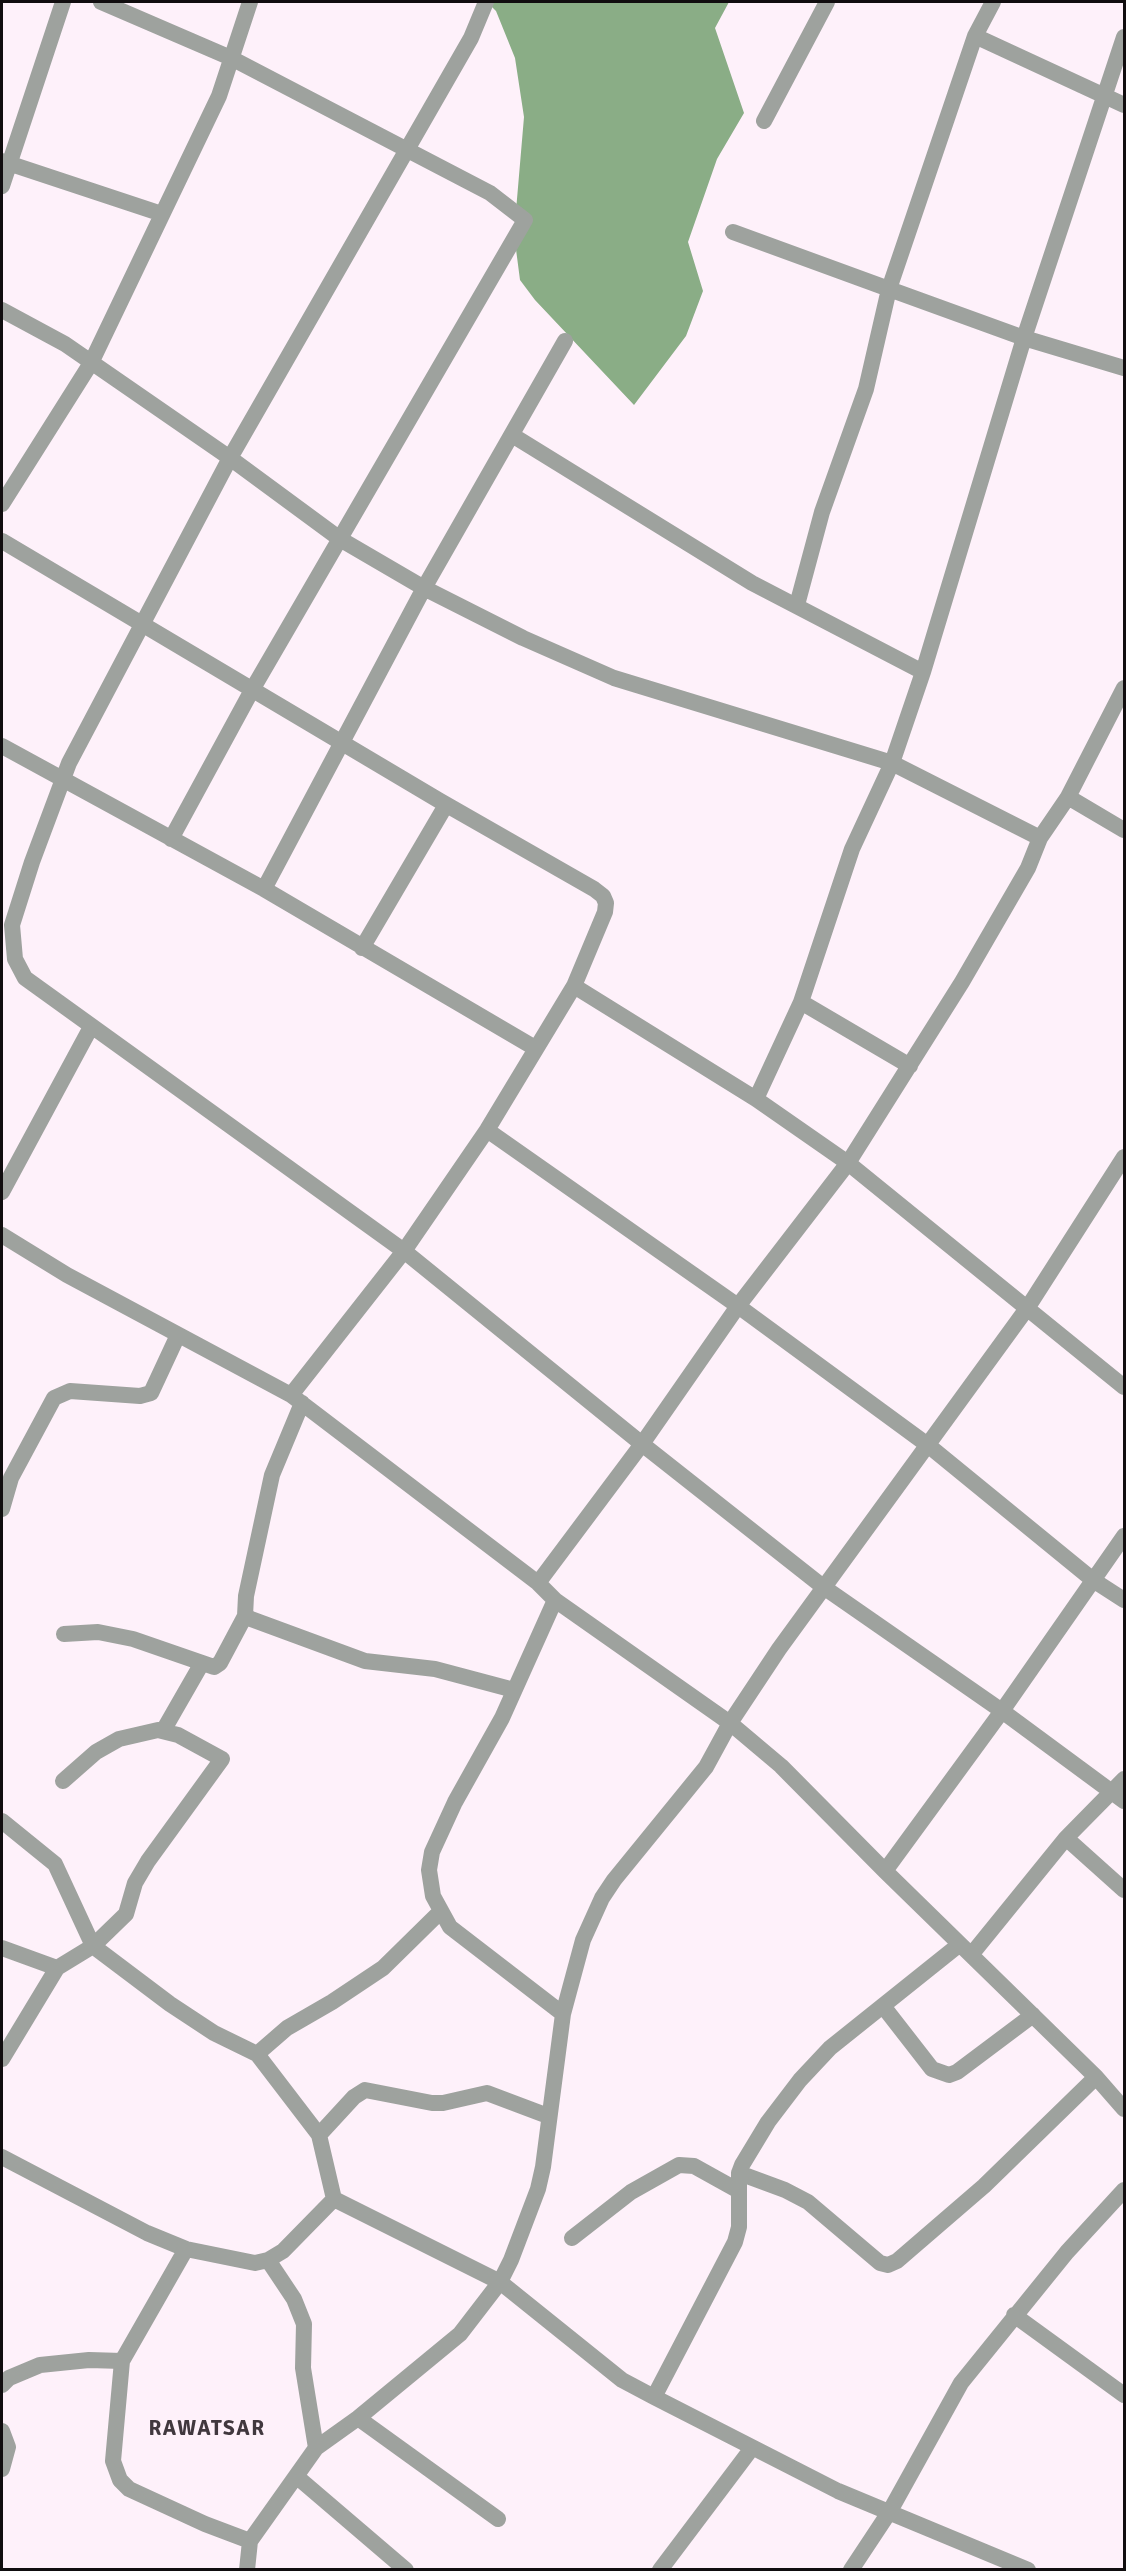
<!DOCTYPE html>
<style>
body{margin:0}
#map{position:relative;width:1126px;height:2571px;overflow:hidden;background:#fef1fa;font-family:Signika,sans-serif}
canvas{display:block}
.frame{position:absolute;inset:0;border:3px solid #110d0f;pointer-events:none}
</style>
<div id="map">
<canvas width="1126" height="2571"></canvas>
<div class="frame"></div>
</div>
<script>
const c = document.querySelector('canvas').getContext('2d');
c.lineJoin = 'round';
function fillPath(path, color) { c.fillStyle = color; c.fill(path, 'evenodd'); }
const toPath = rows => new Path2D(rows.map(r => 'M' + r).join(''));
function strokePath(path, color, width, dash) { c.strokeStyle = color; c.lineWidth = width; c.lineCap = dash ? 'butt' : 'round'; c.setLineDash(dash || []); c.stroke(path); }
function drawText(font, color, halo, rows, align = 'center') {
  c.font = font + ' Signika,sans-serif'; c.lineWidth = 6; c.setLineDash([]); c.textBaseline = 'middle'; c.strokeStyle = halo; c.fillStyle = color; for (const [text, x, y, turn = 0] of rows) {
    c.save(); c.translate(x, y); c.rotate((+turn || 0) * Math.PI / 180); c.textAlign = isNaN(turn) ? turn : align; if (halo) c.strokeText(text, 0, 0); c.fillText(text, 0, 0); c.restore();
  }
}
const water = toPath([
 [487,2,729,2,715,28,744,113,717,159,688,242,703,291,686,336,634,405,535,300,520,280,514,234,524,117,515,58,496,11]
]);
const minor = toPath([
 [101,2,231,58,490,193,525,220,252,690,171,839],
 [486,2,471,38,230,458,69,763,32,862,12,925,15,959,25,978,404,1251,642,1444,822,1586,1002,1711,1124,1801],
 [993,2,975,36,889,289,1024,338,1124,368],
 [975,36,1124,105],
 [764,121,827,2],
 [2,161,162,214],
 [2,186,63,2],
 [733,232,889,289,866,389,822,512,797,605],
 [2,310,65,344,230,458,340,539,424,588,523,638,614,678,892,763,1040,838],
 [512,435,752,583,923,672],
 [2,504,91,363,219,96,250,2],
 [2,541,440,801,594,889,603,896,606,903,605,912,574,986,487,1130,404,1251,291,1395],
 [2,746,264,889,535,1048],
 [1068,797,1124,830],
 [264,889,424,588,565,341],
 [362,948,446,805],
 [574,986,756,1099,848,1163,1124,1387],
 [910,1066,801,1002,852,849,892,763,923,672,1024,338,1124,37],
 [756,1099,801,1002],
 [487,1130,738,1306,929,1446,1093,1580,1124,1600],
 [2,1192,91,1027],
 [2,1235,67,1275,291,1395,538,1583,555,1600,730,1723,781,1766,885,1871,1096,2077,1124,2109],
 [302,1403,272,1475,246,1596,245,1616,251,1619,365,1661,435,1669,514,1690],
 [2,1509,11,1478,54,1398,70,1391,140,1396,151,1393,178,1335],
 [538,1583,642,1444,738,1306,848,1163,962,982,1028,868,1040,838,1068,797,1124,688],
 [555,1600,502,1718,455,1802,432,1852,429,1870,433,1896,450,1927,563,2014],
 [64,1634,98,1632,133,1639,214,1667,220,1663,245,1616],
 [163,1731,202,1663],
 [2,1821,55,1864,93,1946,170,2004,214,2033,257,2054,319,2135,334,2199,283,2251,268,2260,294,2299,304,2324,303,2368,316,2448],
 [1066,1838,1124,1890],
 [885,1871,1002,1711,1124,1536],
 [960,1944,830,2048,800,2080,768,2122,742,2165,739,2173,785,2190,808,2202,880,2263,888,2265,897,2261,984,2186,1096,2077],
 [2,1948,57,1968],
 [971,1955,1066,1838,1124,1779],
 [883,2006,932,2069,949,2075,957,2072,1033,2015],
 [257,2054,287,2028,332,2002,383,1968,440,1912],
 [2,2059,57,1968,93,1946,126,1914,135,1883,148,1861,222,1759,178,1735,158,1730,119,1739,96,1752,63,1781],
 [319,2135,354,2097,365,2090,432,2103,443,2103,487,2093,548,2116],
 [2,2157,147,2233,186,2249,255,2263,268,2260],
 [334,2199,500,2282,622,2380,654,2397,838,2491,1028,2570],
 [572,2238,631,2192,679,2165,694,2166,739,2191],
 [186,2249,122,2361,113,2461,120,2480,129,2489,205,2524,250,2541],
 [1014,2315,1124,2395],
 [2,2385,9,2378,40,2365,89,2360,122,2361],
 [654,2397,735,2242,739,2227,739,2173],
 [358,2418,498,2519],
 [2,2431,8,2447,2,2469],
 [296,2476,406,2570],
 [247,2570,250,2541,316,2448,358,2418,460,2334,500,2282,511,2260,538,2189,543,2167,563,2014,583,1940,602,1898,614,1880,706,1767,730,1723,779,1649,1028,1307,1124,1157],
 [660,2570,752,2448],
 [851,2570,890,2511,961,2383,1067,2252,1124,2190]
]);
const districtNames = [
 ["RAWATSAR",207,2429]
];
fillPath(water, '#8aad86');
strokePath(minor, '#9ea29e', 16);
c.letterSpacing = '1.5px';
drawText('bold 21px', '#41383e', '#fef1fa', districtNames);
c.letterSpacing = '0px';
</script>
